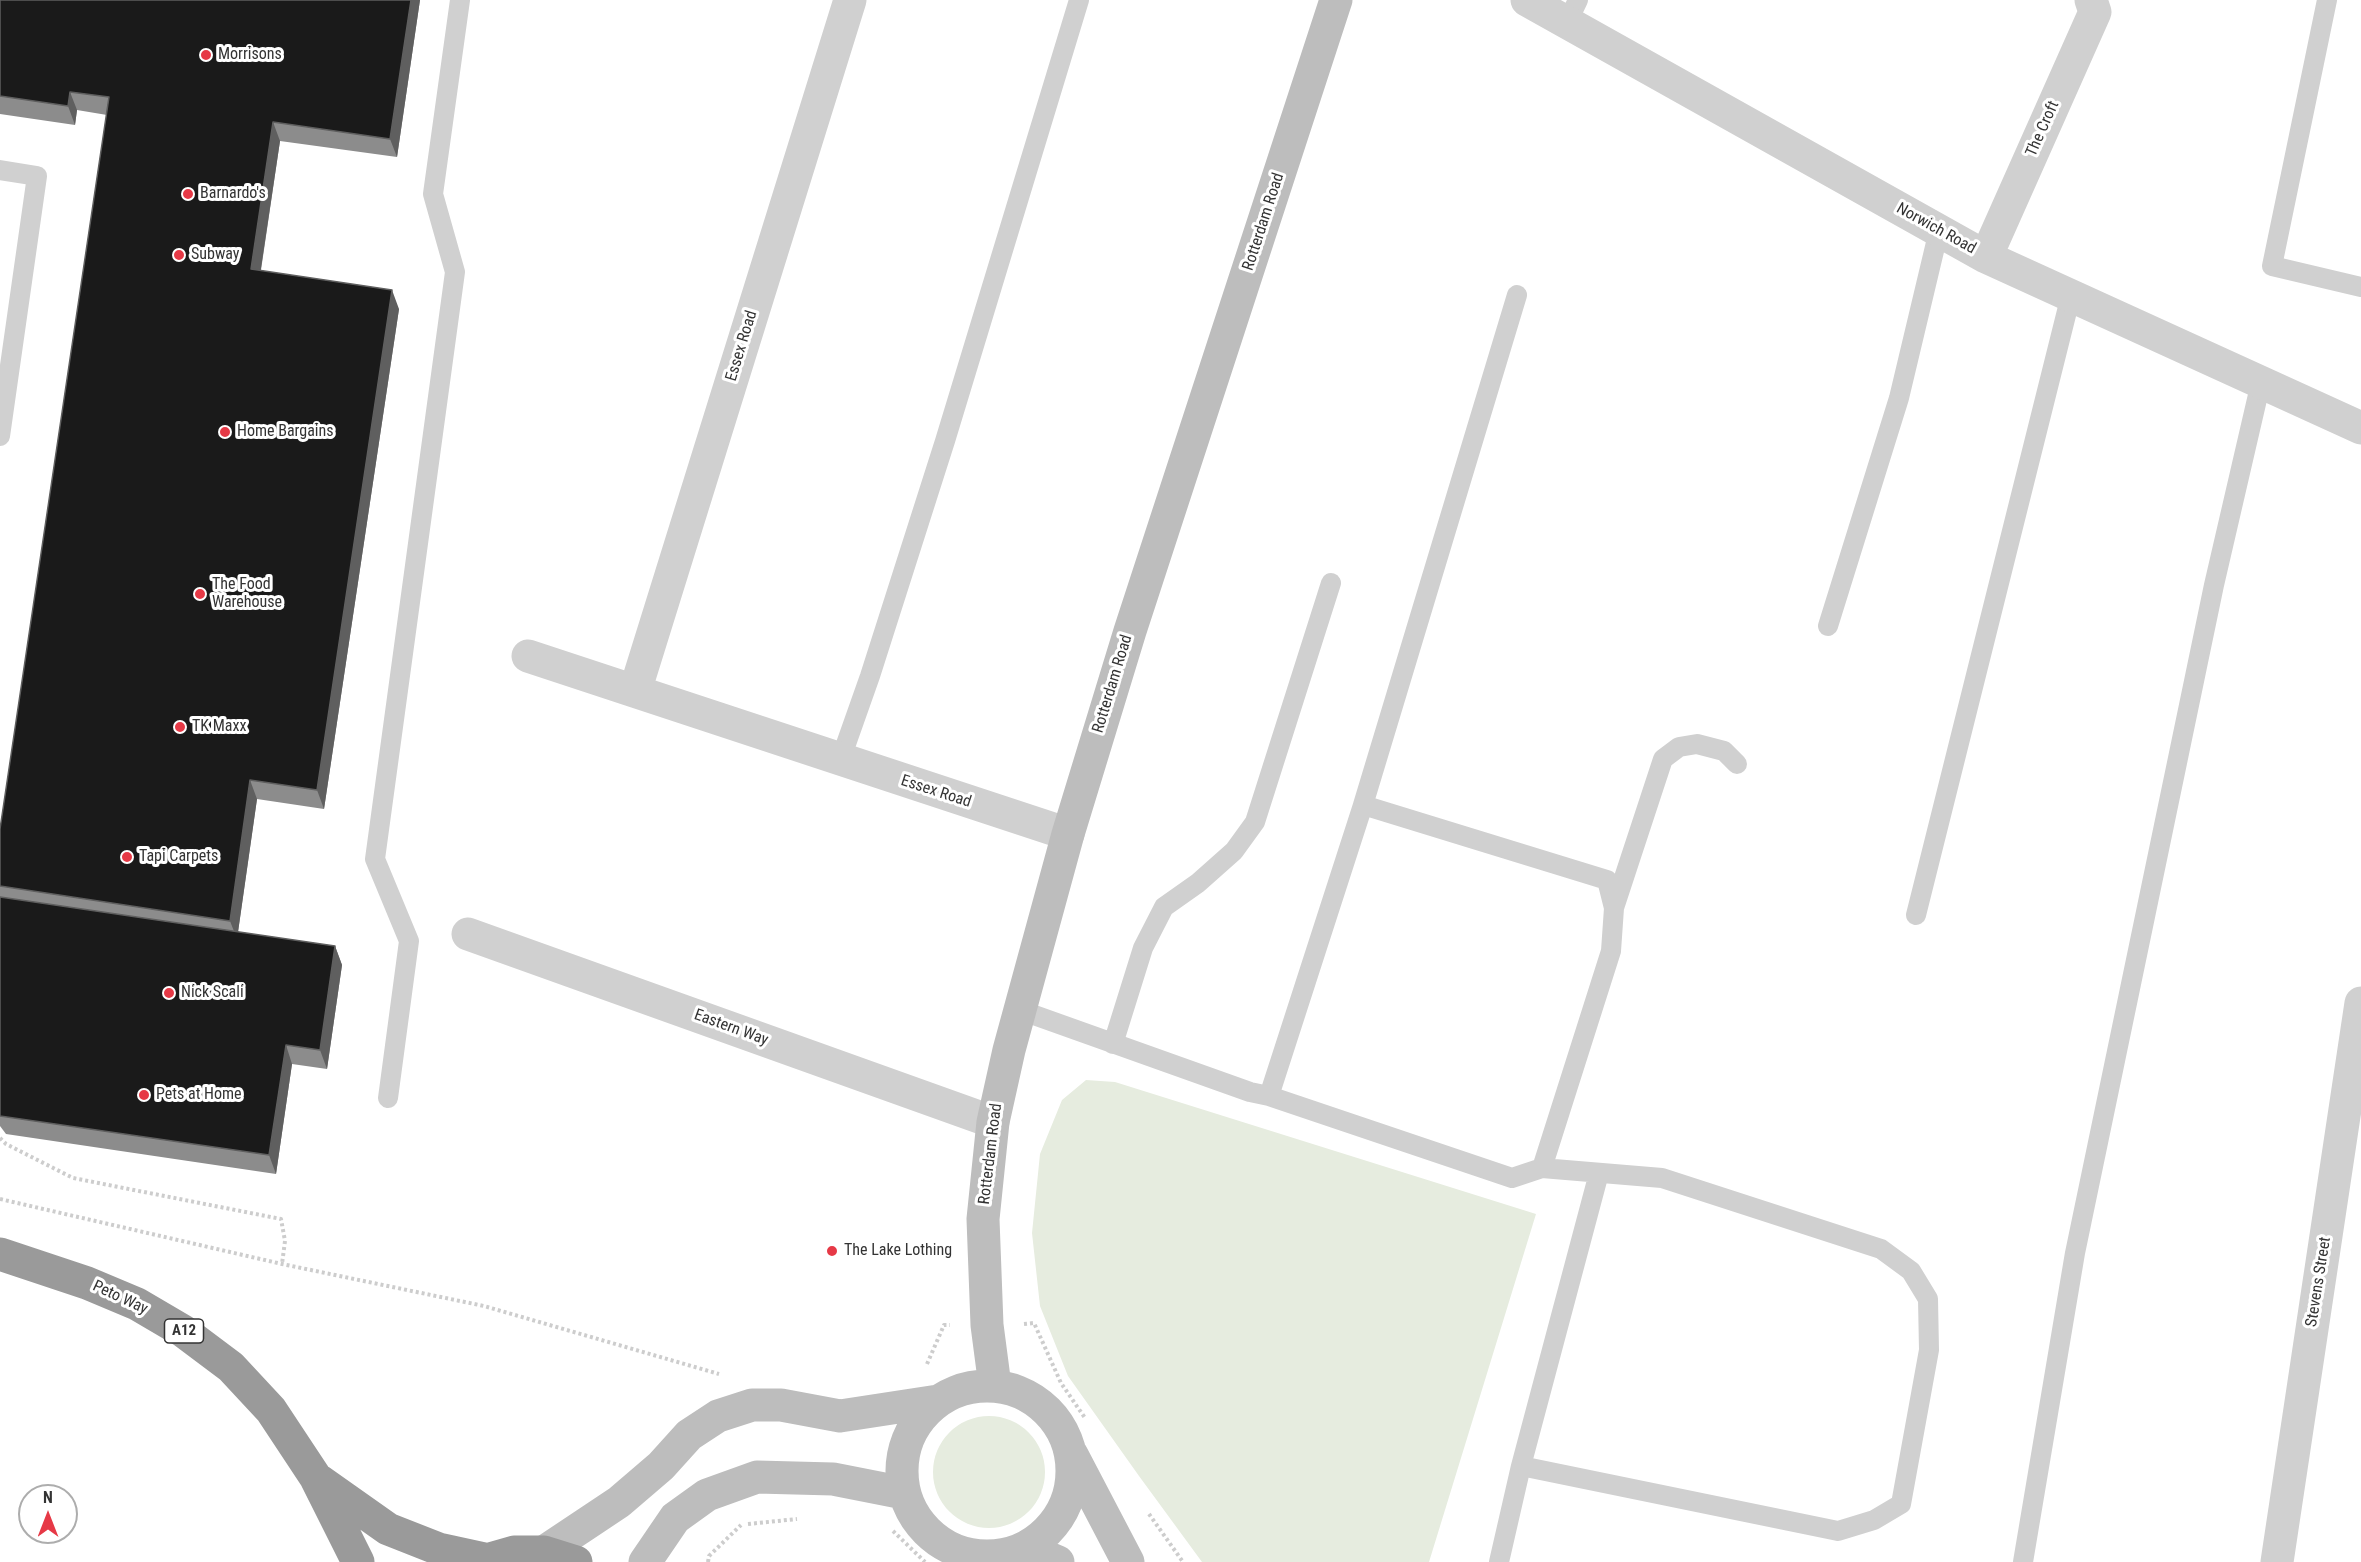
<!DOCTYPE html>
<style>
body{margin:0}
#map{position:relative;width:2361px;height:1562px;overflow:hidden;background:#fff;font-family:"Roboto Condensed",sans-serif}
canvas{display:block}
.north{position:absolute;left:18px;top:1484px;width:60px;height:60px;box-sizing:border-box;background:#fff;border:2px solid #adadad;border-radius:50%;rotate:0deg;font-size:16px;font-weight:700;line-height:24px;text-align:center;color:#333}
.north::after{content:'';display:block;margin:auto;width:21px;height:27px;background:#e63946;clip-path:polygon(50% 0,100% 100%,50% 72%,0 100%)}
</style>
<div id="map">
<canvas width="2361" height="1562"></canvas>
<div class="north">N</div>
</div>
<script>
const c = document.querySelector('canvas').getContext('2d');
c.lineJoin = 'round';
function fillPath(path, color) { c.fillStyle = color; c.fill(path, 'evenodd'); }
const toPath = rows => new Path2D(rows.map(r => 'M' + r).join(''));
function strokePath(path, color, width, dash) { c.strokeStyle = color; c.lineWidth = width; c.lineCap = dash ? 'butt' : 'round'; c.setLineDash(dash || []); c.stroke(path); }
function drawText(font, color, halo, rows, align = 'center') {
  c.font = font + ' "Roboto Condensed",sans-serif'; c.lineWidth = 6; c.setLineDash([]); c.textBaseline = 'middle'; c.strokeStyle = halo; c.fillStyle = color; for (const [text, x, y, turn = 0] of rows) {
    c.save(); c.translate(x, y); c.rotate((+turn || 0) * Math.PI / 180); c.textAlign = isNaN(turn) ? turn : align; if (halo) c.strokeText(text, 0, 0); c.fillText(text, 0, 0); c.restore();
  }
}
const green = toPath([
 [1086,1080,1115,1082,1536,1214,1429,1562,1202,1562,1139,1476,1068,1376,1040,1306,1032,1233,1040,1154,1062,1100],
 '933 1472a56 56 0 1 1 112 0a56 56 0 1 1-112 0Z'
]);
const path = toPath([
 [0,1138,6,1144,73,1178,281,1219,285,1241,282,1264],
 [0,1199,282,1264,484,1306,719,1374],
 [1024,1324,1034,1323,1061,1383,1085,1418],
 [927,1364,944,1325,950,1325],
 [1149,1514,1183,1562],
 [748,1524,797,1519],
 [893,1531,925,1562],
 [708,1562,709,1556,741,1525]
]);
const lane = toPath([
 [2327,0,2272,266,2361,287],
 [1567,23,1578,0],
 [0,170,37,176,0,436],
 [1828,626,1899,398,1939,230],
 [840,761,870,676,945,441,1079,0],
 [1363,805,1517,295],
 [1614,908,1663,759,1679,747,1697,744,1724,751,1737,764],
 [1916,915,2071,295],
 [1020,1010,1250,1092,1269,1096,1512,1178,1542,1168,1662,1178,1881,1249,1911,1271,1928,1299,1929,1350,1901,1504,1874,1520,1838,1531,1521,1466],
 [1113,1044,1143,948,1164,907,1198,883,1234,851,1255,822,1331,583],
 [1269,1096,1363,805,1607,880,1614,908,1611,951,1542,1168],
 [388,1098,409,941,375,859,455,272,433,194,460,0],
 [1499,1562,1521,1466,1599,1173],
 [2023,1562,2075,1253,2214,585,2261,382]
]);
const street = toPath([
 [1527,0,1986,257,2361,428],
 [1986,257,2095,12,2091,0],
 [528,656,1068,834],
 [635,691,850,0],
 [468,934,993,1122],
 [2277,1562,2361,1003]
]);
const secondary = toPath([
 [995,1386,987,1325,983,1219,993,1122,1009,1050,1068,834,1130,631,1336,0],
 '902 1471a85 85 0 1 1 170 0a85 85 0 1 1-170 0Z',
 [1072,1455,1128,1562],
 [1025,1548,1058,1562],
 [544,1552,619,1502,661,1466,689,1435,718,1416,752,1405,781,1405,840,1416,938,1401],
 [645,1562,675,1518,707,1495,757,1477,833,1479,904,1493]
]);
const highway = toPath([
 [0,1254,87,1283,137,1304,183,1331,231,1367,271,1410,316,1478,358,1562],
 [320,1481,388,1529,439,1549,485,1559],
 [479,1562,514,1552,544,1552,576,1562]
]);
const wall = toPath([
 [0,0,420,0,397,157,280,141,261,270,399,309,324,809,257,799,238,932,335,946,342,965,327,1069,292,1064,276,1174,6,1134,0,1126,0,829,107,115,77,110,75,125,0,114]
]);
const shadedWall = toPath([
 [411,0,420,0,397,157,390,139],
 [70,92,77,110,75,125,68,106],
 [273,122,280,141,258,288,251,269],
 [392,290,399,309,324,809,317,790],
 [250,780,257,799,237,939,230,921],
 [335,946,342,965,327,1069,320,1050],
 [286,1045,292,1064,276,1174,269,1155]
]);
const building = toPath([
 [0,0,411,0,390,139,273,122,251,269,392,290,317,790,250,780,230,921,0,886,0,829,109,97,70,92,68,106,0,96,0,0],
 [0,897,335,946,320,1050,286,1045,269,1155,0,1116,0,897]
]);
const markers = [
 [206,55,6,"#e63946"],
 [188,194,6,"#e63946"],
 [179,255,6,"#e63946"],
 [225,432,6,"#e63946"],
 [200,594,6,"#e63946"],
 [180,727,6,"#e63946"],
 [127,857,6,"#e63946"],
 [169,993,6,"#e63946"],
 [144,1095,6,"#e63946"],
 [832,1251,6,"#e63946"]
];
const shields = [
 [184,1331,39]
];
const shieldNames = [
 ["A12",184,1331]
];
const poiNames = [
 ["Morrisons",218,55],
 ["Barnardo's",200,194],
 ["Subway",191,255],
 ["Home Bargains",237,432],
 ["The Food",212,585],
 ["Warehouse",212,603],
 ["TK Maxx",192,727],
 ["Tapi Carpets",139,857],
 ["Nick Scali",181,993],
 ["Pets at Home",156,1095],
 ["The Lake Lothing",844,1251]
];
const streetNames = [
 ["The Croft",2043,129,-66],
 ["Rotterdam Road",1264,222,-72],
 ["Norwich Road",1936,229,29],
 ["Essex Road",742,346,-73],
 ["Rotterdam Road",1113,684,-73],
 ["Essex Road",936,792,18],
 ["Eastern Way",731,1028,20],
 ["Rotterdam Road",991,1154,-83],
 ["Stevens Street",2319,1282,-81],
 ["Peto Way",120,1298,25]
];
fillPath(green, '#e6ecdf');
strokePath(path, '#cdcdcd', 4, [3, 3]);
strokePath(lane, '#d0d0d0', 20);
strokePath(street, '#d0d0d0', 33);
strokePath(secondary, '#bdbdbd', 33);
strokePath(highway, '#9a9a9a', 33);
fillPath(wall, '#8c8c8c');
fillPath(shadedWall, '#5f5f5f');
fillPath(building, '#1a1a1a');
strokePath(building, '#5f5f5f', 1.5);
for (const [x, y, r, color] of markers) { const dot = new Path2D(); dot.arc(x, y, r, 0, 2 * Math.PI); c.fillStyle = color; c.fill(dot); strokePath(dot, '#fff', 2); }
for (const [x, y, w] of shields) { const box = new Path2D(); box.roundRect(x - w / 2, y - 12, w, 24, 4.5); c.fillStyle = '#fff'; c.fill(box); strokePath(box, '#333', 1.5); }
drawText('bold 15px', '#333', null, shieldNames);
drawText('16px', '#333', '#fff', poiNames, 'left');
drawText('16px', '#333', '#fff', streetNames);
</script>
